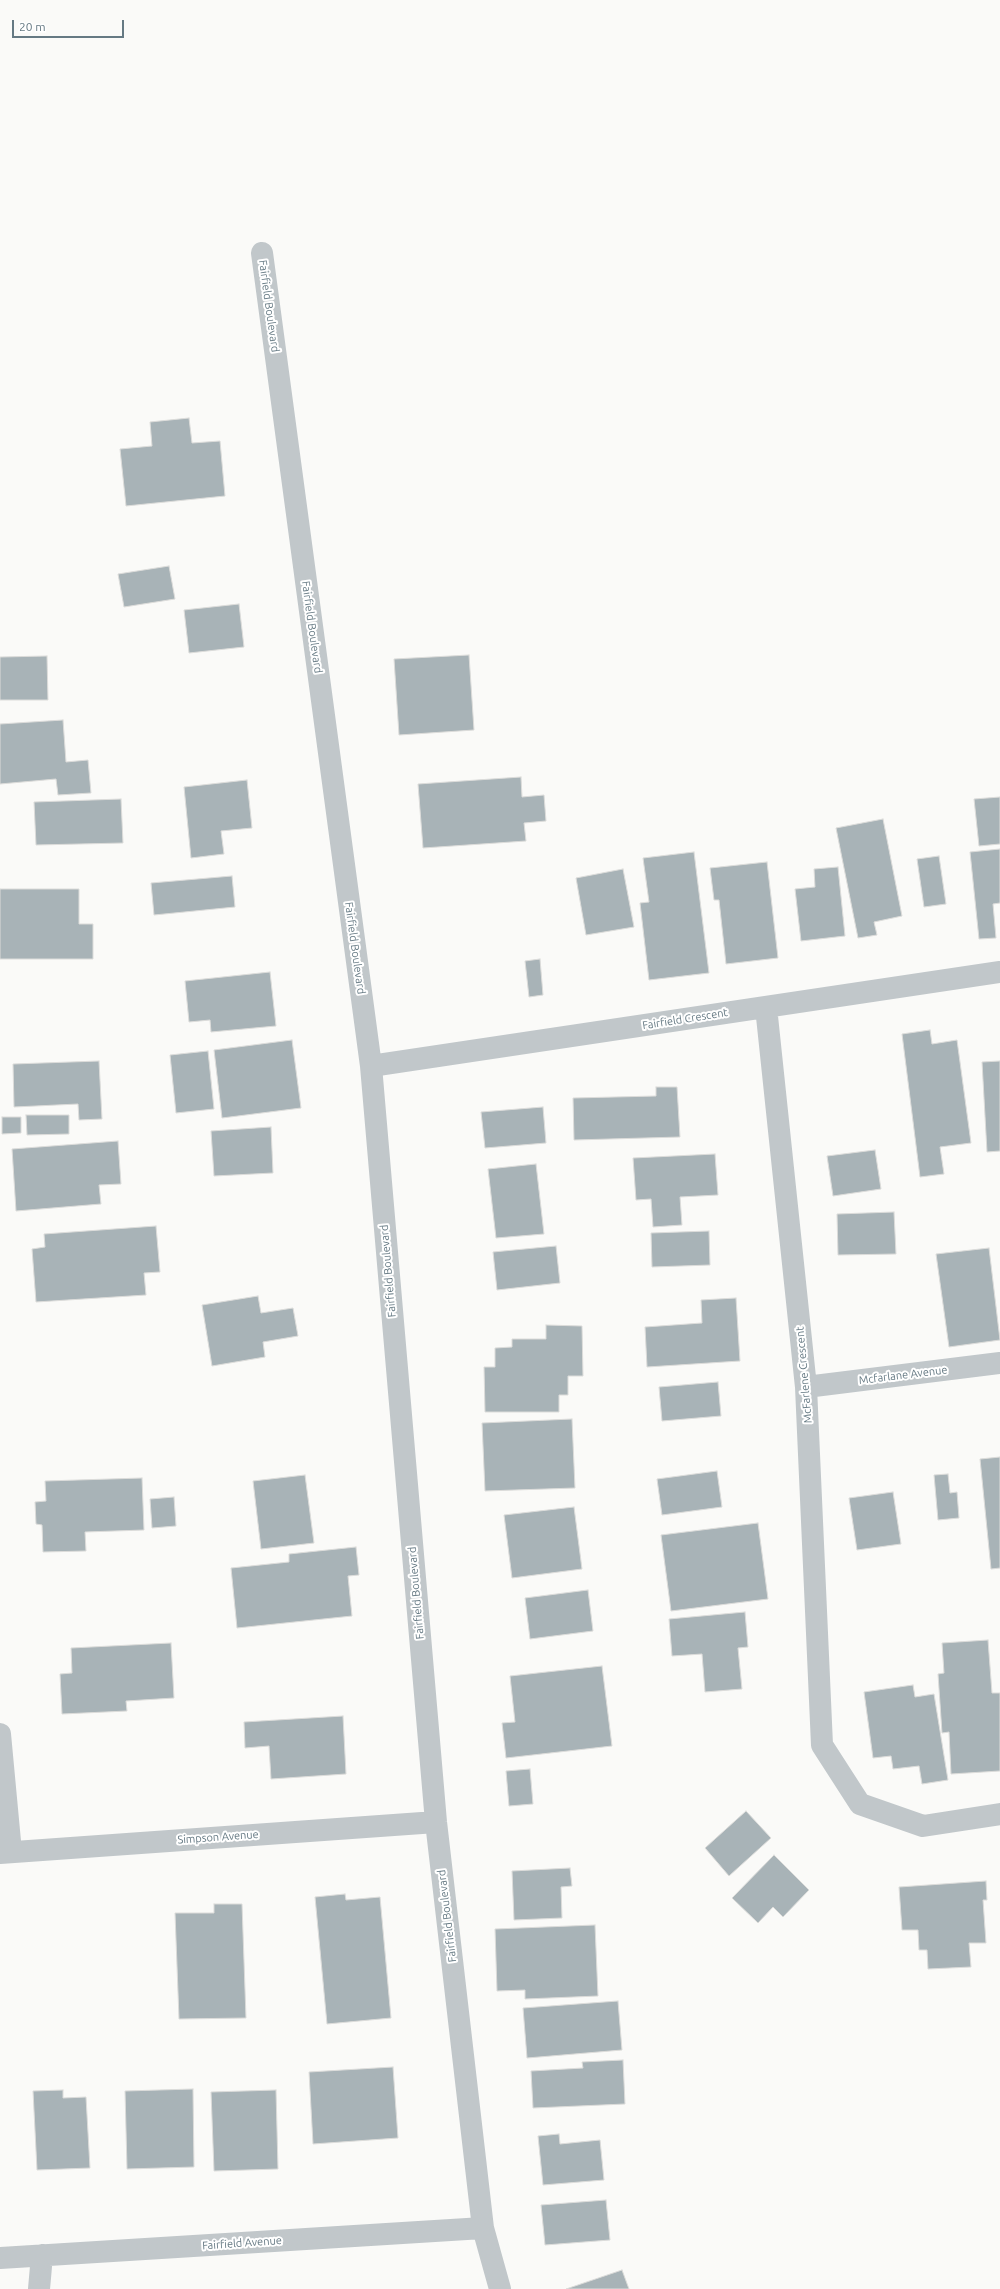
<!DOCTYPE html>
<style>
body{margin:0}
#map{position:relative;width:1000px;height:2289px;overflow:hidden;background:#fafaf8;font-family:Ubuntu,sans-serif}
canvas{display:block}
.scale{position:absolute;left:12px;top:20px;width:112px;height:18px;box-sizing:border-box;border:2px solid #657983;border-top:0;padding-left:5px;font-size:12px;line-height:14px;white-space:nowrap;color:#657983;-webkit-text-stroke:3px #fff;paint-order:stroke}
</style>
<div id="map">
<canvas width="1000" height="2289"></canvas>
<div class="scale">20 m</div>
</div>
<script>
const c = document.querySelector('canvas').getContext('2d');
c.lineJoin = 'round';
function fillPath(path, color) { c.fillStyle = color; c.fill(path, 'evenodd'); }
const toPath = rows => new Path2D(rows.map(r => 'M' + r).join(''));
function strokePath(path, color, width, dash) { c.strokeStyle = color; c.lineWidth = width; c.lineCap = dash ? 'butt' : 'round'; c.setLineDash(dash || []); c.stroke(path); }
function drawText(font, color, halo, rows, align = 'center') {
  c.font = font + ' Ubuntu,sans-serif'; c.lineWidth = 4; c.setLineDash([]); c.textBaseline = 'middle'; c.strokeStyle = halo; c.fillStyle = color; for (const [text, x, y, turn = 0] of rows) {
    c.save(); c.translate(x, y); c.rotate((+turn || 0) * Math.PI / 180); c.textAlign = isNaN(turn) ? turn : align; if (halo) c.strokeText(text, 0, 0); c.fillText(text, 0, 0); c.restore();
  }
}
const building = toPath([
 [189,418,192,443,220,441,225,496,126,506,120,449,152,446,150,422,189,418],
 [169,566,175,599,124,607,118,574,169,566],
 [239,604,244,647,189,653,184,610,239,604],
 [469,655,474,730,399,735,394,659,469,655],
 [47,656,48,700,0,700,0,657,47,656],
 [63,720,66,762,88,760,91,793,58,795,56,779,0,784,0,724,63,720],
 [521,777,522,797,544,795,546,821,524,823,526,841,423,848,418,784,521,777],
 [247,780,252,828,221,831,224,854,191,858,184,787,247,780],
 [1000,797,1000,844,979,846,974,799,1000,797],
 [121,799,123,843,36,845,34,802,121,799],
 [883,819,902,916,874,922,877,935,858,938,836,828,883,819],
 [1000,849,1000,903,993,904,996,938,979,939,970,852,1000,849],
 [694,852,709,973,649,980,640,903,649,902,643,858,694,852],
 [939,856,946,904,924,907,917,859,939,856],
 [767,862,778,958,726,964,719,900,714,900,710,868,767,862],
 [838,867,845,936,801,941,795,889,815,887,814,869,838,867],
 [623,869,634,927,586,935,576,878,623,869],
 [232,876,235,907,154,915,151,883,232,876],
 [0,889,79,889,79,924,93,924,93,959,0,959,0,889],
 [540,959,543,995,529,997,525,961,540,959],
 [270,972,276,1026,211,1032,210,1020,189,1022,185,981,270,972],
 [930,1030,932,1044,957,1040,971,1143,940,1147,944,1174,920,1177,902,1034,930,1030],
 [292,1040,301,1108,222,1118,214,1050,292,1040],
 [208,1051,214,1109,176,1113,170,1055,208,1051],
 [99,1061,102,1119,79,1120,78,1104,14,1107,13,1064,99,1061],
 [1000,1061,1000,1151,987,1152,982,1062,1000,1061],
 [656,1087,677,1087,680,1137,574,1140,573,1098,656,1096,656,1087],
 [543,1107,546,1143,485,1148,481,1112,543,1107],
 [26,1115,69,1115,69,1134,27,1135,26,1115],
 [2,1117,21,1117,21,1133,2,1134,2,1117],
 [271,1127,273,1173,214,1176,211,1131,271,1127],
 [118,1141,121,1184,99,1185,101,1204,16,1211,12,1149,118,1141],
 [875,1150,881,1189,833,1196,827,1156,875,1150],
 [715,1154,718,1195,680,1197,682,1225,653,1227,651,1199,636,1200,633,1158,715,1154],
 [536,1164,544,1234,496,1238,488,1169,536,1164],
 [894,1212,896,1254,838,1255,837,1214,894,1212],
 [156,1226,160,1272,144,1273,146,1295,36,1302,32,1249,45,1247,44,1234,156,1226],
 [709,1231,710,1265,652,1267,651,1233,709,1231],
 [556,1246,560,1283,497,1290,493,1252,556,1246],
 [989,1248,1000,1340,949,1347,936,1254,989,1248],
 [258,1296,261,1313,293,1308,298,1336,263,1342,265,1357,212,1366,202,1305,258,1296],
 [736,1298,740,1361,647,1367,645,1327,702,1323,701,1300,736,1298],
 [546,1325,582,1326,583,1376,568,1376,568,1395,559,1395,559,1412,485,1412,484,1367,495,1367,495,1348,512,1347,512,1339,546,1339,546,1325],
 [718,1382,721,1416,662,1421,659,1387,718,1382],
 [572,1419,575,1488,485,1491,482,1423,572,1419],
 [1000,1457,1000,1568,991,1569,980,1459,1000,1457],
 [717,1471,722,1507,662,1515,657,1479,717,1471],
 [948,1474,950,1493,957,1492,959,1518,938,1520,934,1475,948,1474],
 [305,1475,314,1543,261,1549,253,1481,305,1475],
 [142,1478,144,1530,85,1532,86,1551,43,1552,42,1525,36,1524,35,1502,46,1501,45,1481,142,1478],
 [893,1492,901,1544,857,1550,849,1498,893,1492],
 [174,1497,176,1526,152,1528,150,1499,174,1497],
 [574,1507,582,1569,512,1578,504,1515,574,1507],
 [758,1523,768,1599,671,1611,661,1535,758,1523],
 [356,1547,359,1575,348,1576,352,1616,237,1628,231,1568,289,1562,289,1554,356,1547],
 [588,1590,593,1631,530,1639,525,1598,588,1590],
 [745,1612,748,1647,738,1648,742,1689,705,1692,702,1654,672,1656,669,1619,745,1612],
 [988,1640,992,1693,1000,1693,1000,1771,951,1774,949,1732,942,1733,938,1674,944,1673,942,1643,988,1640],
 [171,1643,174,1698,126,1701,127,1711,62,1714,60,1674,72,1673,71,1648,171,1643],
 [602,1666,612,1746,506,1758,502,1723,515,1722,510,1676,602,1666],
 [913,1685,915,1697,934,1694,948,1780,922,1784,919,1766,893,1769,891,1756,873,1758,864,1692,913,1685],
 [343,1716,346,1774,271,1779,269,1746,245,1748,244,1722,343,1716],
 [530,1769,533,1804,509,1806,506,1771,530,1769],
 [746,1811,771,1838,729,1876,705,1848,746,1811],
 [774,1855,809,1890,783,1917,773,1907,758,1923,732,1898,774,1855],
 [570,1868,572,1886,561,1887,562,1918,514,1920,512,1871,570,1868],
 [986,1881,987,1900,983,1900,986,1943,969,1943,971,1967,928,1969,927,1950,919,1950,918,1930,902,1930,899,1887,986,1881],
 [345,1894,346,1900,380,1897,391,2018,327,2024,315,1897,345,1894],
 [214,1904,242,1904,246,2018,179,2019,175,1913,214,1913,214,1904],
 [595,1925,598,1996,525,1999,525,1990,497,1991,495,1929,595,1925],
 [618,2001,622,2050,527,2058,523,2008,618,2001],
 [623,2060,625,2104,533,2108,531,2071,583,2068,582,2062,623,2060],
 [393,2067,398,2138,313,2144,309,2072,393,2067],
 [193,2089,194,2167,127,2169,125,2091,193,2089],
 [63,2090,63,2098,86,2097,90,2168,37,2170,33,2091,63,2090],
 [276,2090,278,2169,214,2171,211,2092,276,2090],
 [559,2134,560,2144,600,2140,604,2180,543,2185,538,2136,559,2134],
 [606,2200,610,2240,545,2245,541,2205,606,2200],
 [622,2270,629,2289,566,2289,622,2270]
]);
const minor = toPath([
 [262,253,371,1066,436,1822,483,2228,500,2289],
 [766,1007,806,1387,822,1745,860,1804,923,1826,1000,1814],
 [371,1066,1000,972],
 [806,1387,1000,1363],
 [0,1734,11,1852],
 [0,1853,436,1822],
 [0,2258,483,2228],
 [39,2289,42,2255]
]);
const streetNames = [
 ["Fairfield Boulevard",269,306,82],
 ["Fairfield Boulevard",312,627,82],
 ["Fairfield Boulevard",355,948,82],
 ["Fairfield Crescent",685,1019,-9],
 ["Fairfield Boulevard",388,1271,-95],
 ["McFarlene Crescent",804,1375,-95],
 ["Mcfarlane Avenue",903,1375,-7],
 ["Fairfield Boulevard",416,1593,-95],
 ["Simpson Avenue",218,1837,-4],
 ["Fairfield Boulevard",447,1916,-97],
 ["Fairfield Avenue",242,2243,-4]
];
fillPath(building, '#a8b3b7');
strokePath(building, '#dcdcda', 1);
strokePath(minor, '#c1c7ca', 22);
drawText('11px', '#657983', '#fff', streetNames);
</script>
